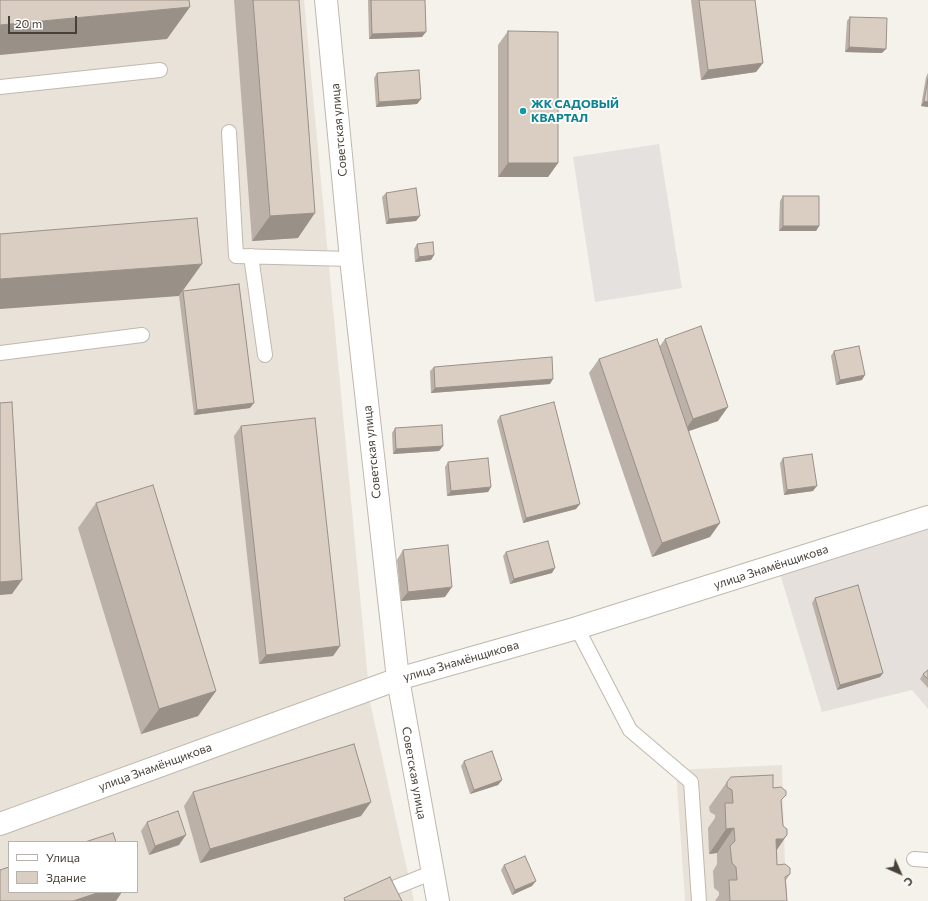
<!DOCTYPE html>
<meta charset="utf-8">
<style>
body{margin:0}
#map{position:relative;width:928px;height:901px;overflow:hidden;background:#f5f1eb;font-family:Commissioner,sans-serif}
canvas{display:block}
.legend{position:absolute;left:8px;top:841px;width:130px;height:52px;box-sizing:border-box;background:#fff;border:1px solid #b6b3af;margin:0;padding:5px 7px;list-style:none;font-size:12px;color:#494138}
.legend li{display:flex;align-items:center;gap:8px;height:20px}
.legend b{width:20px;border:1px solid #b6b3af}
.north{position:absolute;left:880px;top:853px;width:40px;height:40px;-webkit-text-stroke:3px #fff;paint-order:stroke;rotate:135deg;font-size:11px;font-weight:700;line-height:16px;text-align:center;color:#494138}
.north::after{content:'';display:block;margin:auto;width:14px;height:18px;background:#494138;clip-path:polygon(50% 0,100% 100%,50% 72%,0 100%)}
.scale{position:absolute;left:8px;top:16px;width:69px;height:18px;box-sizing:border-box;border:2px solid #494138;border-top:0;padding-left:5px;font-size:12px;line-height:14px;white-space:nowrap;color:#494138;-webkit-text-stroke:3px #fff;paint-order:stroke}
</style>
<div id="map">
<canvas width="928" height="901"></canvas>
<ul class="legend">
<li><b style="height:5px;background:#fff"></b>Улица</li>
<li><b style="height:11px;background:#dacec3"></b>Здание</li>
</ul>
<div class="north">С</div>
<div class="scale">20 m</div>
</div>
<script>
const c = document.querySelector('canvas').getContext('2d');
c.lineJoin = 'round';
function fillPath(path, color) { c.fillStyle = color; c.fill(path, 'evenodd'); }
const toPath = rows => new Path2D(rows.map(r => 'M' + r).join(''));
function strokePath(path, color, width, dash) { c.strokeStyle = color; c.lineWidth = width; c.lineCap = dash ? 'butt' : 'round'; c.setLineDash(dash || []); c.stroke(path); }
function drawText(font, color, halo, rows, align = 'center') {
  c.font = font + ' Commissioner,sans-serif'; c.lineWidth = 3.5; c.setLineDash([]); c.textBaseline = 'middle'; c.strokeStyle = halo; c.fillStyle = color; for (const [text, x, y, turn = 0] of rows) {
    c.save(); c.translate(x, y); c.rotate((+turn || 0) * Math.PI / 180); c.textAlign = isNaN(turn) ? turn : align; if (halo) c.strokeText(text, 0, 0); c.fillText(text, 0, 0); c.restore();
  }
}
const residential = toPath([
 [0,0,304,0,370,702,414,901,0,901],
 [9,842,137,842,137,892,9,892],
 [782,765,786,901,685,901,676,770]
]);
const industrial = toPath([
 [928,529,928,709,912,690,822,712,780,574]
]);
const parking = toPath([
 [659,144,682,288,595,302,573,157]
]);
const service = toPath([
 [0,87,160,70],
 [229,132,236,256,351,259],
 [251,256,265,355],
 [0,353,142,335],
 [577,628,630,730,691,782,699,901],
 [914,859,928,860],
 [361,901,431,873]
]);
const minor = toPath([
 [0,824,398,679,577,628,928,517]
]);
const tertiary = toPath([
 [326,0,351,259,398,679,438,901]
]);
const wall = toPath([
 [234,0,299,0,298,238,252,241],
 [368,0,425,0,422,37,369,39],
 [691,0,755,0,763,63,756,72,701,80],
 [850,17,882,53,845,52,847,21],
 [508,31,558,163,548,177,498,177,498,45],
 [377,73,421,99,417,104,376,107,374,78],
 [928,73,928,107,921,106,926,77],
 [386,193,420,216,416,221,386,224,382,197],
 [783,196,819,226,816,231,779,231,780,201],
 [417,244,434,255,431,260,415,262,414,249],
 [183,291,250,408,194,415,179,296],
 [665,339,718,421,689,431,710,537,652,557,589,373,599,359,660,346],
 [834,351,862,380,836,385,831,356],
 [434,367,550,384,431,393,430,371],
 [500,416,576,509,523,523,497,421],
 [241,426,340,646,333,656,259,664,234,436],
 [395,428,443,446,439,451,393,454,392,433],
 [783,458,813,491,784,495,780,463],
 [448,462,491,487,488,492,447,496,445,467],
 [96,503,216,691,198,716,141,734,78,528],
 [403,550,445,597,401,601,397,560],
 [506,552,552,573,510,584,503,556],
 [815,598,883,673,880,677,837,690,812,603],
 [928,670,928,688,920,679,923,674],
 [464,761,502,780,498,785,470,794,461,766],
 [727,782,773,788,781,802,777,850,777,865,790,874,786,880,787,901,715,901,719,895,719,892,714,888,713,871,717,864,717,853,709,854,708,828,715,818,715,815,710,812,709,807],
 [193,792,361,816,200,863,184,806],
 [147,822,179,845,149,855,141,831],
 [504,865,532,886,512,895,501,870]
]);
const shadedWall = toPath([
 [190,7,167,39,0,55,0,25],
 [426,32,422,37,369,39,372,34],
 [849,47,886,49,882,53,845,52],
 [763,63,756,72,701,80,708,70],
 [421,99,417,104,376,107,379,102],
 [924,101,928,102,928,107,921,106],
 [508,163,558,163,548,177,498,177],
 [315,213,298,238,252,241,270,216],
 [420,216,416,221,386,224,389,219],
 [783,226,819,226,816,231,779,231],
 [434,255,431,260,415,262,419,257],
 [202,264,179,296,0,309,0,279],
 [865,375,862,380,836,385,840,380],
 [553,379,550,384,431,393,435,388],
 [254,403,250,408,194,415,197,410],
 [728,407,718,421,683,433,693,419],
 [443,446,439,451,393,454,396,449],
 [817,486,813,491,784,495,787,490],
 [491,487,488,492,447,496,451,491],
 [580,504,576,509,523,523,526,518],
 [720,523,710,537,652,557,662,543],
 [555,568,552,573,510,584,514,579],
 [22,580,12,594,0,595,0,582],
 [452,587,445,597,401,601,408,592],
 [340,646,333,656,259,664,266,655],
 [883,673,880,677,837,690,840,685],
 [216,691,198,716,141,734,159,709],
 [502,780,498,785,470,794,474,790],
 [371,802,361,816,200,863,210,849],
 [734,828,717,853,709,854,726,829],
 [186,835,179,845,149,855,155,846],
 [787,835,770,860,776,839],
 [536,881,532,886,512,895,515,890],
 [100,892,122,892,116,901,73,901]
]);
const building = toPath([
 [0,0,189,0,190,7,0,25,0,0],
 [253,0,299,0,315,213,270,216,253,0],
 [371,0,425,0,426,32,372,34,371,0],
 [699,0,755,0,763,63,708,70,699,0],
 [850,17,887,18,886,49,849,47,850,17],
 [508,31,558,32,558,163,508,163,508,31],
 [419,70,421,99,379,102,377,73,419,70],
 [928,79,928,102,924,101,928,79],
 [416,188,420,216,389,219,386,193,416,188],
 [783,196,819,196,819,226,783,226,783,196],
 [197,218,202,264,0,279,0,234,197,218],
 [433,242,434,255,419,257,417,244,433,242],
 [239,284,254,403,197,410,183,291,239,284],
 [701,326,728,407,693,419,665,339,701,326],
 [657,339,720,523,662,543,599,359,657,339],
 [859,346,865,375,840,380,834,351,859,346],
 [552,357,553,379,435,388,434,367,552,357],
 [12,402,22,580,0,582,0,403,12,402],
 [554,402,580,504,526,518,500,416,554,402],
 [315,418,340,646,266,655,241,426,315,418],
 [442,425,443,446,396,449,395,428,442,425],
 [812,454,817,486,787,490,783,458,812,454],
 [488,458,491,487,451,491,448,462,488,458],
 [153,485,216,691,159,709,96,503,153,485],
 [548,541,555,568,514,579,506,552,548,541],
 [448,545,452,587,408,592,403,550,448,545],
 [858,585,883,673,840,685,815,598,858,585],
 [928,670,928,679,923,674,928,670],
 [354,744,371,802,210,849,193,792,354,744],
 [492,751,502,780,474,790,464,761,492,751],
 [773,775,773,788,781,787,786,791,786,795,781,800,783,826,787,829,787,835,783,839,776,839,777,865,785,864,790,868,790,874,785,877,787,901,730,901,729,880,737,880,736,867,732,863,730,846,735,841,734,828,726,829,725,803,733,803,732,790,727,787,727,782,731,777,773,775],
 [178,811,186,835,155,846,147,822,178,811],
 [113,833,116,842,85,842,113,833],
 [525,856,536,881,515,890,504,865,525,856],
 [9,867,9,892,100,892,73,901,0,901,0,870,9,867],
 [390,877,402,901,345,901,344,898,390,877]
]);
const markers = [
 [523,111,4,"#0f9aa8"]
];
const cultureNames = [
 ["ЖК САДОВЫЙ",531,104],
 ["КВАРТАЛ",531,118]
];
const streetNames = [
 ["Советская улица",339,130,-95],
 ["Советская улица",372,452,-96],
 ["улица Знамёнщикова",771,567,-18],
 ["улица Знамёнщикова",461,661,-16],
 ["улица Знамёнщикова",155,767,-20],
 ["Советская улица",414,773,80]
];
fillPath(residential, '#e9e2d9');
fillPath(industrial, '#e5e0dc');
fillPath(parking, '#e4e1df');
strokePath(service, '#c1b8ad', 16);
strokePath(minor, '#c1b8ad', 24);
strokePath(tertiary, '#c1b8ad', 24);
strokePath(service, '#fff', 14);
strokePath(minor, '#fff', 22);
strokePath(tertiary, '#fff', 22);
fillPath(wall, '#bbb1a8');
fillPath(shadedWall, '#999088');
fillPath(building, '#dacec3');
strokePath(building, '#999088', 1);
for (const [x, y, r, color] of markers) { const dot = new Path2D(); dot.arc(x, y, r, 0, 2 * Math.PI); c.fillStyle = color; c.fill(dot); strokePath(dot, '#fff', 1.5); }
drawText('bold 12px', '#0d838f', '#fff', cultureNames, 'left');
drawText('12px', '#494138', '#fff', streetNames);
</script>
